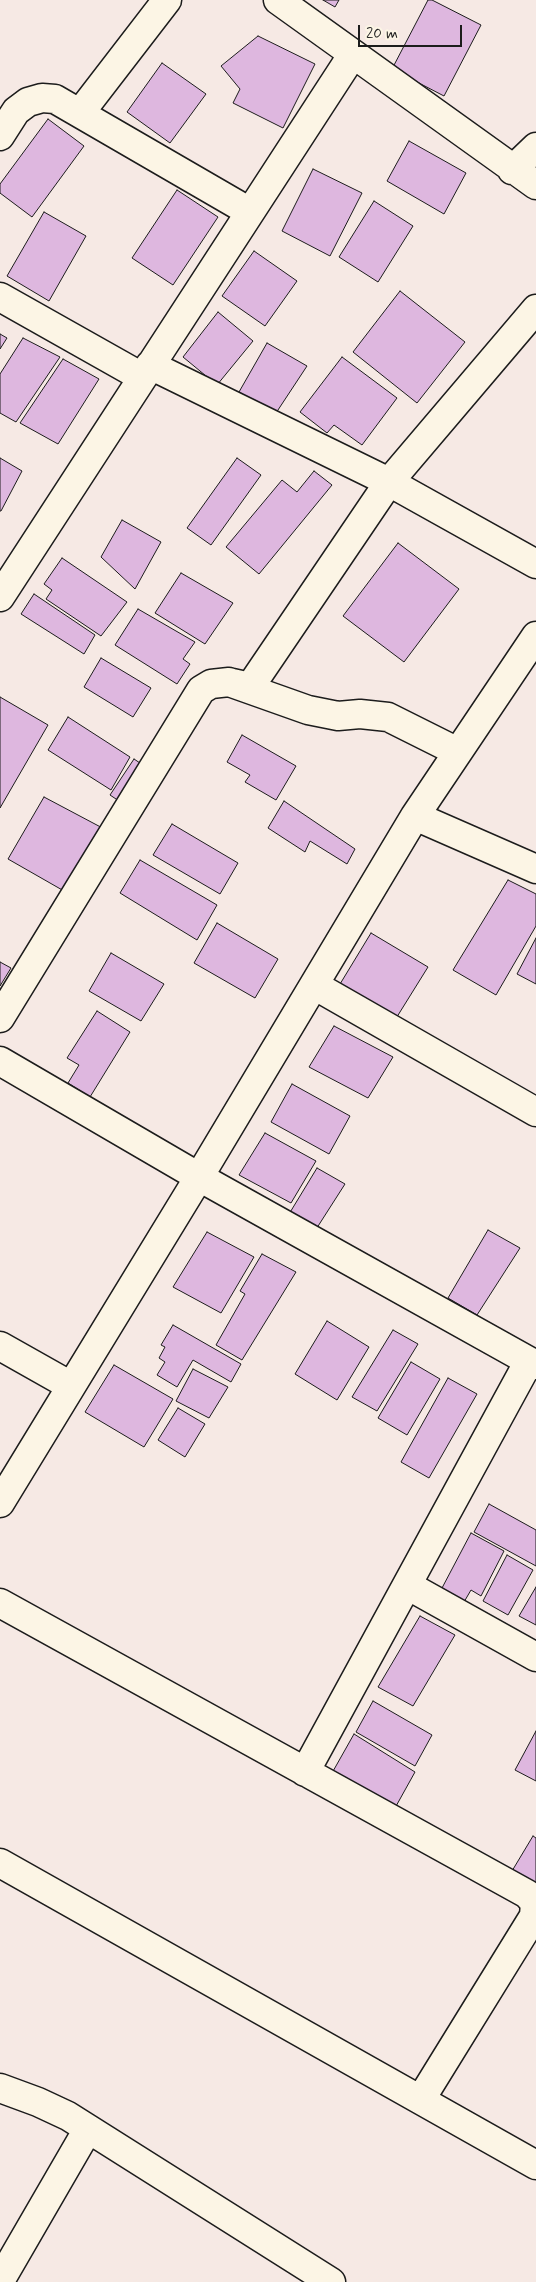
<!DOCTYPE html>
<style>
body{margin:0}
#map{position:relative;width:536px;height:2282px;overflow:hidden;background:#f6e9e4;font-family:Mynerve,sans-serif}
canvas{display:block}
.scale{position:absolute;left:358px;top:25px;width:104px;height:22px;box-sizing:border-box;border:2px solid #1c1c1c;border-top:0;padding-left:6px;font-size:15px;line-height:18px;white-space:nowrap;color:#1c1c1c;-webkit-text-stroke:4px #fcf5e5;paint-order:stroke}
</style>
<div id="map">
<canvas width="536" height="2282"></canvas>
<div class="scale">20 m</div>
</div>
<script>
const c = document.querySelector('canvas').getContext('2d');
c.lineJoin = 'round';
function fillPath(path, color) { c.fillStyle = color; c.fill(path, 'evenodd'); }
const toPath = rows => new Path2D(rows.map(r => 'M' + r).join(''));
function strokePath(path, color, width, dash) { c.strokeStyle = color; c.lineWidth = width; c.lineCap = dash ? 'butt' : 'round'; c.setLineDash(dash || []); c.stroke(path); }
const building = toPath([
 [323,0,339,0,335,7,323,0],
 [428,0,432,0,481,25,444,96,392,69,428,0],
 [258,36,315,64,283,128,233,103,240,89,221,66,258,36],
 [162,63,206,94,170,143,127,112,162,63],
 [48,119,84,146,32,217,0,193,0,184,48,119],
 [409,141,466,173,444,214,387,181,409,141],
 [313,169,362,193,330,256,282,231,313,169],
 [177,190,218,217,173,285,132,258,177,190],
 [374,201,413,226,378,282,339,257,374,201],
 [44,212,86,236,49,301,7,276,44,212],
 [254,251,297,281,265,326,222,296,254,251],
 [400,291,465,342,417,403,353,352,400,291],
 [218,312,253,341,217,385,183,357,218,312],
 [0,334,7,338,0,349,0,334],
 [23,338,60,357,16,422,0,413,0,374,23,338],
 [267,343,307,366,276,413,239,392,267,343],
 [342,357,397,398,362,445,334,425,327,433,300,412,342,357],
 [63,359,99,379,58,444,20,423,63,359],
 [0,458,22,471,1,511,0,511,0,458],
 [237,458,261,475,211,545,187,528,237,458],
 [314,471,332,485,259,574,226,547,282,480,297,492,314,471],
 [122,520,161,542,135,589,101,557,122,520],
 [398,543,459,589,404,662,343,616,398,543],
 [62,558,127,602,101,636,46,599,52,590,44,584,62,558],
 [181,573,233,603,205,644,155,613,181,573],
 [34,594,95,635,84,654,21,614,34,594],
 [138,609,195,642,183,659,190,664,177,684,115,645,138,609],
 [101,658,151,688,133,717,84,687,101,658],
 [0,697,48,725,0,808,0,697],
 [68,717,130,757,111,790,48,750,68,717],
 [242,735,296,766,276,800,245,782,250,775,227,762,242,735],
 [134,759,149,769,125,805,110,795,134,759],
 [44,797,110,832,71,895,8,859,44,797],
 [284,801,355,849,347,864,310,841,305,852,268,828,284,801],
 [172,824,238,863,220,894,153,855,172,824],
 [140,860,217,905,197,940,120,893,140,860],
 [508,880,536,894,536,926,496,995,453,970,508,880],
 [217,923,278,959,255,998,194,963,217,923],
 [371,933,428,967,395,1020,337,989,371,933],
 [536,938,536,984,517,974,536,938],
 [111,953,164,984,141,1021,89,991,111,953],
 [0,962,11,968,0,986,0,962],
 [97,1011,130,1032,90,1097,68,1083,79,1065,67,1058,97,1011],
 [334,1026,393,1057,368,1098,309,1067,334,1026],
 [292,1084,350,1116,329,1154,271,1122,292,1084],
 [265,1133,316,1161,291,1203,239,1175,265,1133],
 [317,1168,345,1184,313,1234,286,1219,317,1168],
 [488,1230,520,1248,477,1315,448,1298,488,1230],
 [207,1232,254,1257,221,1313,173,1287,207,1232],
 [262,1254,296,1272,242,1360,216,1345,245,1294,240,1291,262,1254],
 [327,1321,369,1347,337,1400,295,1374,327,1321],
 [173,1325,241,1364,231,1382,193,1360,177,1387,157,1375,165,1362,159,1358,165,1347,161,1345,173,1325],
 [393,1330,418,1344,377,1411,352,1397,393,1330],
 [411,1362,440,1379,407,1435,378,1418,411,1362],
 [114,1365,173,1399,144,1447,85,1412,114,1365],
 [193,1369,228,1387,209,1418,176,1401,193,1369],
 [448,1378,477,1394,429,1478,401,1462,448,1378],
 [178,1408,205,1424,185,1457,158,1440,178,1408],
 [489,1504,536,1530,536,1566,474,1532,489,1504],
 [471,1533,504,1551,481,1596,471,1590,464,1602,442,1588,471,1533],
 [507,1555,533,1570,508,1615,483,1601,507,1555],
 [536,1587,536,1625,519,1616,536,1587],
 [420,1616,455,1635,413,1706,378,1687,420,1616],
 [373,1701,432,1735,415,1766,356,1732,373,1701],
 [536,1731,536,1781,515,1770,536,1731],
 [354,1734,415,1772,395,1808,332,1773,354,1734],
 [533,1836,536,1838,536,1891,509,1876,533,1836]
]);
const minor = toPath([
 [278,0,536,185],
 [80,113,167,0],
 [0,136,16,111,28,102,42,98,55,99,250,212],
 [512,170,536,147],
 [0,297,142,377],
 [150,365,389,482,536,564],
 [0,597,353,54],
 [232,683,250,687,389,482,536,309],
 [415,816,536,869],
 [314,985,536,1112],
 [0,1018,201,690,211,684,229,682,308,710,338,716,360,714,388,717,458,752],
 [0,1061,199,1177,536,1365],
 [0,1346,71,1386],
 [0,1503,199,1177,415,816,536,636],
 [407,1585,536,1657],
 [0,1603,527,1894,535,1903,534,1916,421,2099],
 [305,1772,529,1361],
 [0,1863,536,2165],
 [0,2088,38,2102,68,2116,331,2282],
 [0,2281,88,2129]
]);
fillPath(building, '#deb7df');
strokePath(building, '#1c1c1c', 1);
strokePath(minor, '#1c1c1c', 31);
strokePath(minor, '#fcf5e5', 28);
</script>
